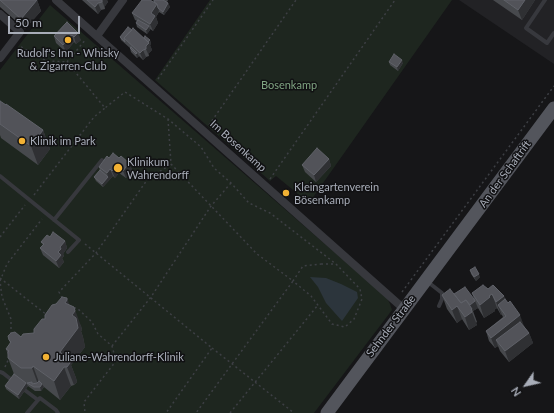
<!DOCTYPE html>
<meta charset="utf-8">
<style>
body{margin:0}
#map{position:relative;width:554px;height:413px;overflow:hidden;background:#161618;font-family:Lato,sans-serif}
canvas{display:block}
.north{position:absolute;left:506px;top:365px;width:40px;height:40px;-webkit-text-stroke:3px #111113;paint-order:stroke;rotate:236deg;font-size:11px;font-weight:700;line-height:16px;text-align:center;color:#a8adb8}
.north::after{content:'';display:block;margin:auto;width:14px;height:18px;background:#a8adb8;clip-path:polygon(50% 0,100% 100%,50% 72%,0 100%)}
.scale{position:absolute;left:8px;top:16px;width:72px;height:18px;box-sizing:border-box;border:2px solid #a8adb8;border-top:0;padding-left:5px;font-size:12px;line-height:14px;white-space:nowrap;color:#a8adb8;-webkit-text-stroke:3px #111113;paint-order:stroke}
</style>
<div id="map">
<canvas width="554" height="413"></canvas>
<div class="north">N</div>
<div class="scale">50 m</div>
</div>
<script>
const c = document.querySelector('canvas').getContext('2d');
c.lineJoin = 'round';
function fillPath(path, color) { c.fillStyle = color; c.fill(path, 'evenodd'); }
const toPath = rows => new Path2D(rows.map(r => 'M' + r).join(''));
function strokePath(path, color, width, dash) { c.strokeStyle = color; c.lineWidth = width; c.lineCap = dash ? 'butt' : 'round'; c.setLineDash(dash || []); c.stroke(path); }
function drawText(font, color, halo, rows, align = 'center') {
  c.font = font + ' Lato,sans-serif'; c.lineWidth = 3; c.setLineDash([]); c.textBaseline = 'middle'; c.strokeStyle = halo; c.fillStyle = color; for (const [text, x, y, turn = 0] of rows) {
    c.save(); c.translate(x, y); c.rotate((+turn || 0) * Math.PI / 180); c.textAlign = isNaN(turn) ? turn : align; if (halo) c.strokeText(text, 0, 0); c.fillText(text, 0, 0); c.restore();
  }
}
const built = toPath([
 [459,0,554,0,554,64]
]);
const green = toPath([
 [210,0,452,0,309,203,276,176,270,181,155,80],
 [50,5,387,298,390,304,392,310,314,413,0,413,0,70]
]);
const water = toPath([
 [310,277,326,278,341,284,357,292,358,298,342,321,326,303,318,287]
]);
const path = toPath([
 [21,47,47,61,67,62,105,108,125,92,168,119,201,147,214,168,231,183,249,203,270,213,336,264],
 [67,62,86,39],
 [158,79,213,0],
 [168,119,171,164,257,254,293,281,196,413],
 [209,125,296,0],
 [270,179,395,0],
 [34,195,94,117,105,108],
 [0,237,25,205],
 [85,244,212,348,166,413],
 [321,264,336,264,360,289,362,299,354,319,345,327,332,324,311,296,293,281,303,266,321,264],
 [0,278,47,315],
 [402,292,554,86],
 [62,298,59,292,96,253,147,180,171,164],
 [74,308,77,308,92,322,98,334,112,346,116,361,84,402,85,413],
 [11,334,11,319,2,297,0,281,7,264,42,219],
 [112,346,151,297,211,206,231,183],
 [212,348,294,413],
 [5,367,9,358],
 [230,413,318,305]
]);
const lane = toPath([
 [545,0,526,28,547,43,554,33],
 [0,176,79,240,68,252],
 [54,220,102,160],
 [428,282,442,293,442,299,439,306],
 [0,372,3,373,13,381],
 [22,388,38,400,40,398,56,410,58,413],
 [27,413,38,400]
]);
const street = toPath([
 [56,0,404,309],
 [0,14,20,32,0,58],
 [97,36,123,0]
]);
const primary = toPath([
 [327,413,554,108]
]);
const wall = toPath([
 [0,0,37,0,41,11,25,29,0,7],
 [82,0,107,0,108,2,105,6,105,9,101,10,98,14],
 [153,0,168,0,167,2,168,3,170,7,164,15,159,12,156,17,158,23,153,31,150,29,150,30,147,34,137,27,136,23,137,21,135,20,132,13,154,2],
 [493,0,535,0,522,20],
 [67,22,81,40,76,44,74,42,66,52,56,43,54,36],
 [132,30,144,38,150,40,151,44,150,45,152,50,149,53,149,56,146,57,143,60,139,56,137,58,131,52,130,48,121,40,120,37],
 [389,62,403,63,398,71,390,65],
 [0,101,43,130,50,149,38,165,1,138,0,135],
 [109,158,119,158,129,163,132,170,126,178,119,173,115,178,113,176,103,187,96,181,94,177,100,170,99,167],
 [329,159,331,166,316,182,305,172,302,165],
 [50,237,65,241,67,248,63,254,64,256,62,258,64,262,59,268,43,255,40,248,43,245,41,242],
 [470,270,480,277,476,281,471,274],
 [488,289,504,296,505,300,524,326,529,333,533,343,509,362,500,351,498,346,495,348,489,341,486,331,503,317,502,315,501,315,497,308,494,310,495,311,484,318,478,308,473,311,477,322,476,323,477,325,469,330,462,319,457,323,447,309,442,295,454,294,474,299,472,293],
 [69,305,81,326,82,330,81,331,83,337,85,347,71,365,76,378,77,382,74,385,71,386,60,400,44,387,41,391,35,391,28,386,19,399,6,389,5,386,14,374,8,358,8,355,6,349,10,343,9,340,34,333,45,319]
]);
const shadedWall = toPath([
 [37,0,41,11,25,29,21,19],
 [102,0,107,0,108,2,105,6,105,9],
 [525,0,535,0,522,20,518,10],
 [98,3,101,10,98,14,95,7],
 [168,3,170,7,164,15,163,12],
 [157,4,159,11,156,17,158,23,153,31,150,24,151,13],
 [149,26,150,30,147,34,146,30],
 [78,33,81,40,76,44,74,37],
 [72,35,74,42,66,52,63,45],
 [150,40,151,44,150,45,152,50,149,53,149,56,146,49,146,46,147,42],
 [143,50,146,57,143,60,140,53],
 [137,53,139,56,137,58,136,54],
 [402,60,403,63,398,71,397,67],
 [43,130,50,149,38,165,31,146],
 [329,159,331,166,316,182,314,175],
 [129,163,132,170,126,178,123,171],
 [117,166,119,173,115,178,112,171],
 [110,169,113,176,103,187,102,184,108,177,107,173],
 [65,241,67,248,63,254,64,256,62,258,64,262,59,268,56,261,60,247],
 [479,274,480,277,476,281,474,277],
 [492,294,497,308,494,310,495,311,484,318,480,305],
 [504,296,509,309,498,305,502,315,501,315,496,302],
 [67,298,73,314,74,307,81,326,82,330,81,331,83,337,85,347,71,365,76,378,77,382,74,385,67,367,60,352,65,303],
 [475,301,478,308,473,311,472,309,471,310,477,325,469,330,465,317,463,310],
 [457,306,462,319,457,323,452,310],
 [520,315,524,326,500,345,496,340,498,346,495,348,491,338],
 [529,333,533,343,509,362,505,351],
 [33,366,40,385,39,387,32,368],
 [64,367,71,386,60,400,54,381],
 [26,383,28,386,19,399,18,395],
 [42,384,44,387,41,391,40,387]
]);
const building = toPath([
 [0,0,37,0,21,19,0,0],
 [87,0,102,0,102,2,98,3,95,7,87,0],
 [142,0,150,0,157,4,151,13,155,16,150,24,132,13,142,0],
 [155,0,163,0,168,3,163,12,158,8,157,4,154,2,155,0],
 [504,0,525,0,518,10,504,0],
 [138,20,149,26,146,30,136,23,138,20],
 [67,22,78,33,74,37,72,35,63,45,54,36,67,22],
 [128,27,132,30,124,38,125,42,120,37,128,27],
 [133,28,149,43,146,46,146,49,143,50,140,53,124,38,133,28],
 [145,36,150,40,148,42,144,38,145,36],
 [131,47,137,53,136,54,130,48,131,47],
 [394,54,402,60,397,67,389,62,394,54],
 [0,101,6,105,6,104,43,130,31,146,0,124,0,101],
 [317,148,329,159,314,175,302,165,317,148],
 [113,153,119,158,121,156,129,163,123,171,117,166,112,171,110,169,107,173,99,167,107,156,109,158,113,153],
 [100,170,108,177,102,184,94,177,100,170],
 [53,232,65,241,60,247,61,249,58,252,61,255,56,261,40,248,44,244,41,242,47,235,50,237,53,232],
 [475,267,479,274,474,277,470,270,475,267],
 [483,285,488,289,493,285,504,296,496,302,492,294,489,296,490,297,480,305,472,293,483,285],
 [465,287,474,299,475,301,470,305,466,300,461,303,454,294,465,287],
 [450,289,461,303,466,300,472,309,471,310,472,312,465,317,457,306,452,310,442,295,450,289],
 [62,297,67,298,67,300,65,303,74,307,75,311,72,315,76,318,78,328,60,352,69,360,70,363,67,367,64,367,54,381,33,366,32,368,21,368,8,358,8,352,9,351,6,349,11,342,9,340,8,336,11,333,15,332,21,337,23,334,34,333,34,329,42,319,45,319,45,315,52,305,56,304,62,297],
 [505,299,508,303,510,301,520,315,491,338,486,331,506,316,498,305,505,299],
 [520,322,529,333,505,351,496,340,520,322],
 [14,374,26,383,18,395,5,386,14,374],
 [39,381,42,384,40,387,34,387,27,383,32,382,32,384,37,383,39,381]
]);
const markers = [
 [68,40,4,"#f2b134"],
 [22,141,4,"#f2b134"],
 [118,168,5,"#f2b134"],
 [286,193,4,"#f2b134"],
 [46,357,4,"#f2b134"]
];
const poiNames = [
 ["Rudolf's Inn - Whisky",68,53,"center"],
 ["& Zigarren-Club",68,66,"center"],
 ["Klinik im Park",30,141],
 ["Klinikum",127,162],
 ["Wahrendorff",127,175],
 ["Kleingartenverein",294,187],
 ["Bösenkamp",294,200],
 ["Juliane-Wahrendorff-Klinik",54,357]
];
const parkNames = [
 ["Bosenkamp",289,85]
];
const streetNames = [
 ["Im Bosenkamp",238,146,42],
 ["An der Schaftrift",505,174,-54],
 ["Sehnder Straße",391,326,-53]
];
fillPath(built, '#222225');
fillPath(green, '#1e261f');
fillPath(water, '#2c353c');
strokePath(path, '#3d3f44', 1.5, [2, 3]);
strokePath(lane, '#37383d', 4);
strokePath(street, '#37383d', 8);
strokePath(primary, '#53555c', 13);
fillPath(wall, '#47494d');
fillPath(shadedWall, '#2f3033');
fillPath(building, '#525359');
strokePath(building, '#5f6168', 1);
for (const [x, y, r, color] of markers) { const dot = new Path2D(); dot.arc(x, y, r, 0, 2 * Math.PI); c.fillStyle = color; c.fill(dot); strokePath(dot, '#111113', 1.5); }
drawText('11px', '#a8adb8', '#111113', poiNames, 'left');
drawText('11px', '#7fa381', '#111113', parkNames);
drawText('11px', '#a8adb8', '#111113', streetNames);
</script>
